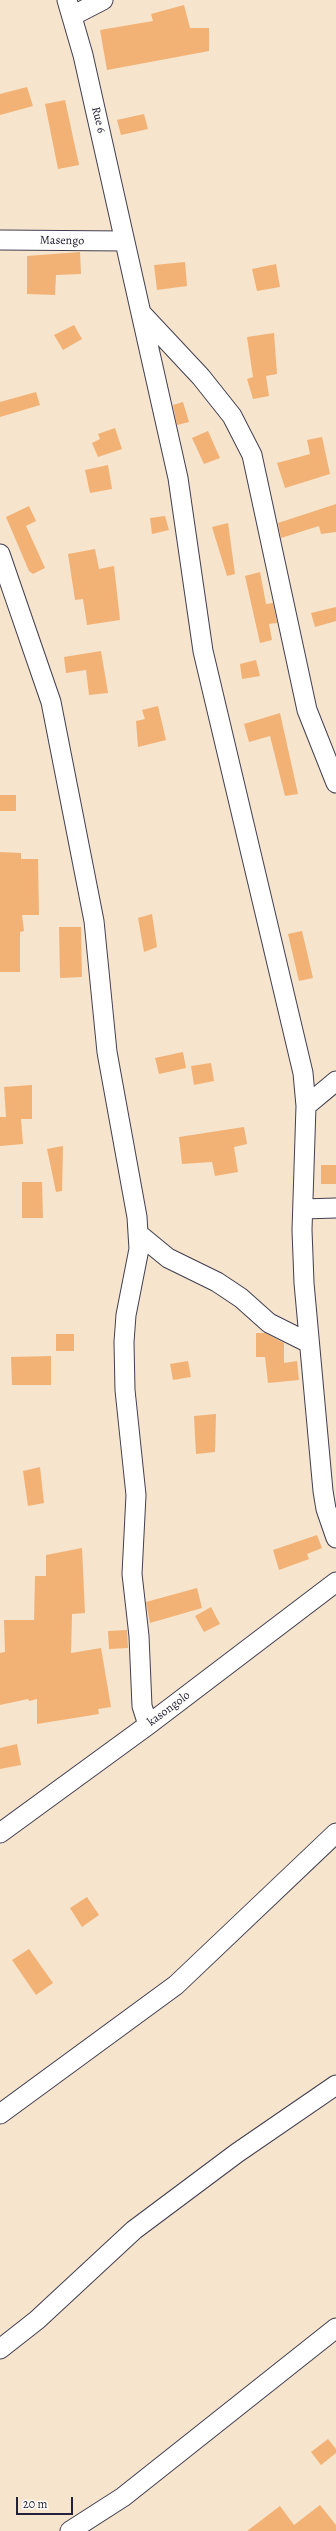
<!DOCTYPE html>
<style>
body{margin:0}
#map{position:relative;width:336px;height:2531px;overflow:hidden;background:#f6e4cc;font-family:Alegreya,serif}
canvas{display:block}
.scale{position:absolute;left:16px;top:2497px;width:57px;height:18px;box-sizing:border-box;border:2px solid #22223b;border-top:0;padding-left:5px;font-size:12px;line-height:14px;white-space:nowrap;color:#22223b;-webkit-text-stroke:3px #fdfcf7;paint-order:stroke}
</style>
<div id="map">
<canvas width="336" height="2531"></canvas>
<div class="scale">20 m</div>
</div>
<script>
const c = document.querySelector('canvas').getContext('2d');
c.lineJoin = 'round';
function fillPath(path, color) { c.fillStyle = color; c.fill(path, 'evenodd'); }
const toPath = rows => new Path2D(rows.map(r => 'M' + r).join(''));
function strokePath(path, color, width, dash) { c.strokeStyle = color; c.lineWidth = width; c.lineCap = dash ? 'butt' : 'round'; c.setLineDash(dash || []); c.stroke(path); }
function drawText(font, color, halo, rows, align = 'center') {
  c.font = font + ' Alegreya,serif'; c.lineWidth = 3; c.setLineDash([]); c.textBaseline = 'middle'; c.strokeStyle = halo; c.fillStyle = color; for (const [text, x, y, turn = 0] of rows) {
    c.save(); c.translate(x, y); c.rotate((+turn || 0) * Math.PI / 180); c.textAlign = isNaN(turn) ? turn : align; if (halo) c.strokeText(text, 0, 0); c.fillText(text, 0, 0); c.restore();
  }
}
const building = toPath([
 [184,5,190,28,209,28,209,51,107,70,100,30,153,21,151,14],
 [27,87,33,106,0,115,0,94],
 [65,100,79,165,58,169,45,104],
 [144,114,148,129,121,135,117,120],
 [80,252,81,274,56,275,55,295,27,294,27,256],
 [185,262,187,286,157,290,154,265],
 [276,264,280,287,257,291,252,269],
 [74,325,82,339,63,350,54,335],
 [274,333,277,374,266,376,269,396,253,399,247,379,253,377,247,337],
 [36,392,40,405,0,417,0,402],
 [183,402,189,422,177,425,173,405],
 [115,428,122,449,98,457,92,443,100,439,98,434],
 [208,431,220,458,204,464,192,438],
 [322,437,330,474,285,488,277,463,310,454,307,440],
 [108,465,112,489,90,493,85,470],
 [336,504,336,532,321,534,319,526,281,538,278,523],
 [29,506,36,521,26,526,45,568,33,574,29,571,6,517],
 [165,516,169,530,152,534,150,518],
 [228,523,235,574,227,576,212,527],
 [95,549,99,569,114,566,120,620,87,625,83,599,75,600,68,554],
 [260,572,266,604,273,603,277,623,269,624,272,640,260,643,245,576],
 [336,607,336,621,315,627,311,613],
 [101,651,108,693,89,695,86,670,66,673,64,657],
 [256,660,260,676,242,679,240,664],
 [158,706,166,740,138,747,136,721,145,719,142,710],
 [280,713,298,794,285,796,270,736,249,742,244,724],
 [0,795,16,795,16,811,0,811],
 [0,852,21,853,21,859,38,859,39,915,22,915,24,931,20,932,20,972,0,972],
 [152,914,157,947,144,952,138,918],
 [59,927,81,927,82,977,60,978],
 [302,931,313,978,299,981,288,934],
 [183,1052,186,1068,159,1074,155,1058],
 [211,1063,214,1081,194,1085,191,1066],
 [32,1085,32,1119,21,1119,23,1144,0,1146,0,1117,6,1117,4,1087],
 [244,1127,247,1144,234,1147,238,1172,215,1176,212,1162,182,1164,179,1137],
 [63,1146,62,1191,56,1192,47,1149],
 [321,1165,336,1165,336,1184,321,1184],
 [22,1182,42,1182,43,1218,22,1218],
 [256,1333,265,1333,284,1343,284,1363,297,1361,299,1380,268,1383,265,1357,256,1357],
 [56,1334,74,1334,74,1351,56,1351],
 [51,1356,51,1385,12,1385,11,1357],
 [188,1361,191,1377,173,1380,170,1364],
 [216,1414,215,1452,196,1454,194,1416],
 [40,1467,44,1503,28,1506,23,1471],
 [317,1535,322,1548,307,1554,309,1559,279,1570,273,1550],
 [82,1548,85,1613,72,1614,71,1653,101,1648,111,1707,98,1709,99,1714,37,1724,37,1699,29,1701,28,1699,0,1705,0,1653,5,1652,4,1620,34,1620,35,1576,46,1576,46,1555],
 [197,1588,202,1608,150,1623,146,1602],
 [211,1607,220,1624,204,1632,195,1616],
 [127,1630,128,1648,109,1649,108,1631],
 [17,1744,21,1765,0,1769,0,1748],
 [87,1897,99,1915,82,1927,70,1908],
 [29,1949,53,1983,36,1995,12,1960],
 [328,2439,336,2449,336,2453,321,2465,311,2452],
 [320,2505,336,2525,336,2531,247,2531,280,2506,294,2525]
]);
const street = toPath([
 [67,0,83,55,178,478,203,651,303,1073,306,1106,302,1230,304,1283,323,1491,326,1509,336,1538],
 [72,16,103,0],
 [0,240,125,241],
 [143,315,201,377,232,416,252,455,307,710,336,783],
 [0,554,51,702,94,921,107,1052,137,1217,139,1249,126,1315,124,1342,125,1390,136,1495,132,1574,139,1636,142,1706,148,1725],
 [306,1106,336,1081],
 [303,1209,336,1208],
 [140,1235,168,1258,217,1282,241,1298,269,1323,309,1343],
 [0,1833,148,1725,336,1582],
 [0,2114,176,1985,336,1833],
 [0,2349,37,2320,134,2230,237,2153,336,2085],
 [70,2531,123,2497,336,2328]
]);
const streetNames = [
 ["Rue 6",98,120,77],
 ["Masengo",62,241,1],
 ["kasongolo",169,1709,-37]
];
fillPath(building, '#f2b276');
strokePath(street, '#423f51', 21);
strokePath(street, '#fff', 19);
drawText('12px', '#22223b', '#fdfcf7', streetNames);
</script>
